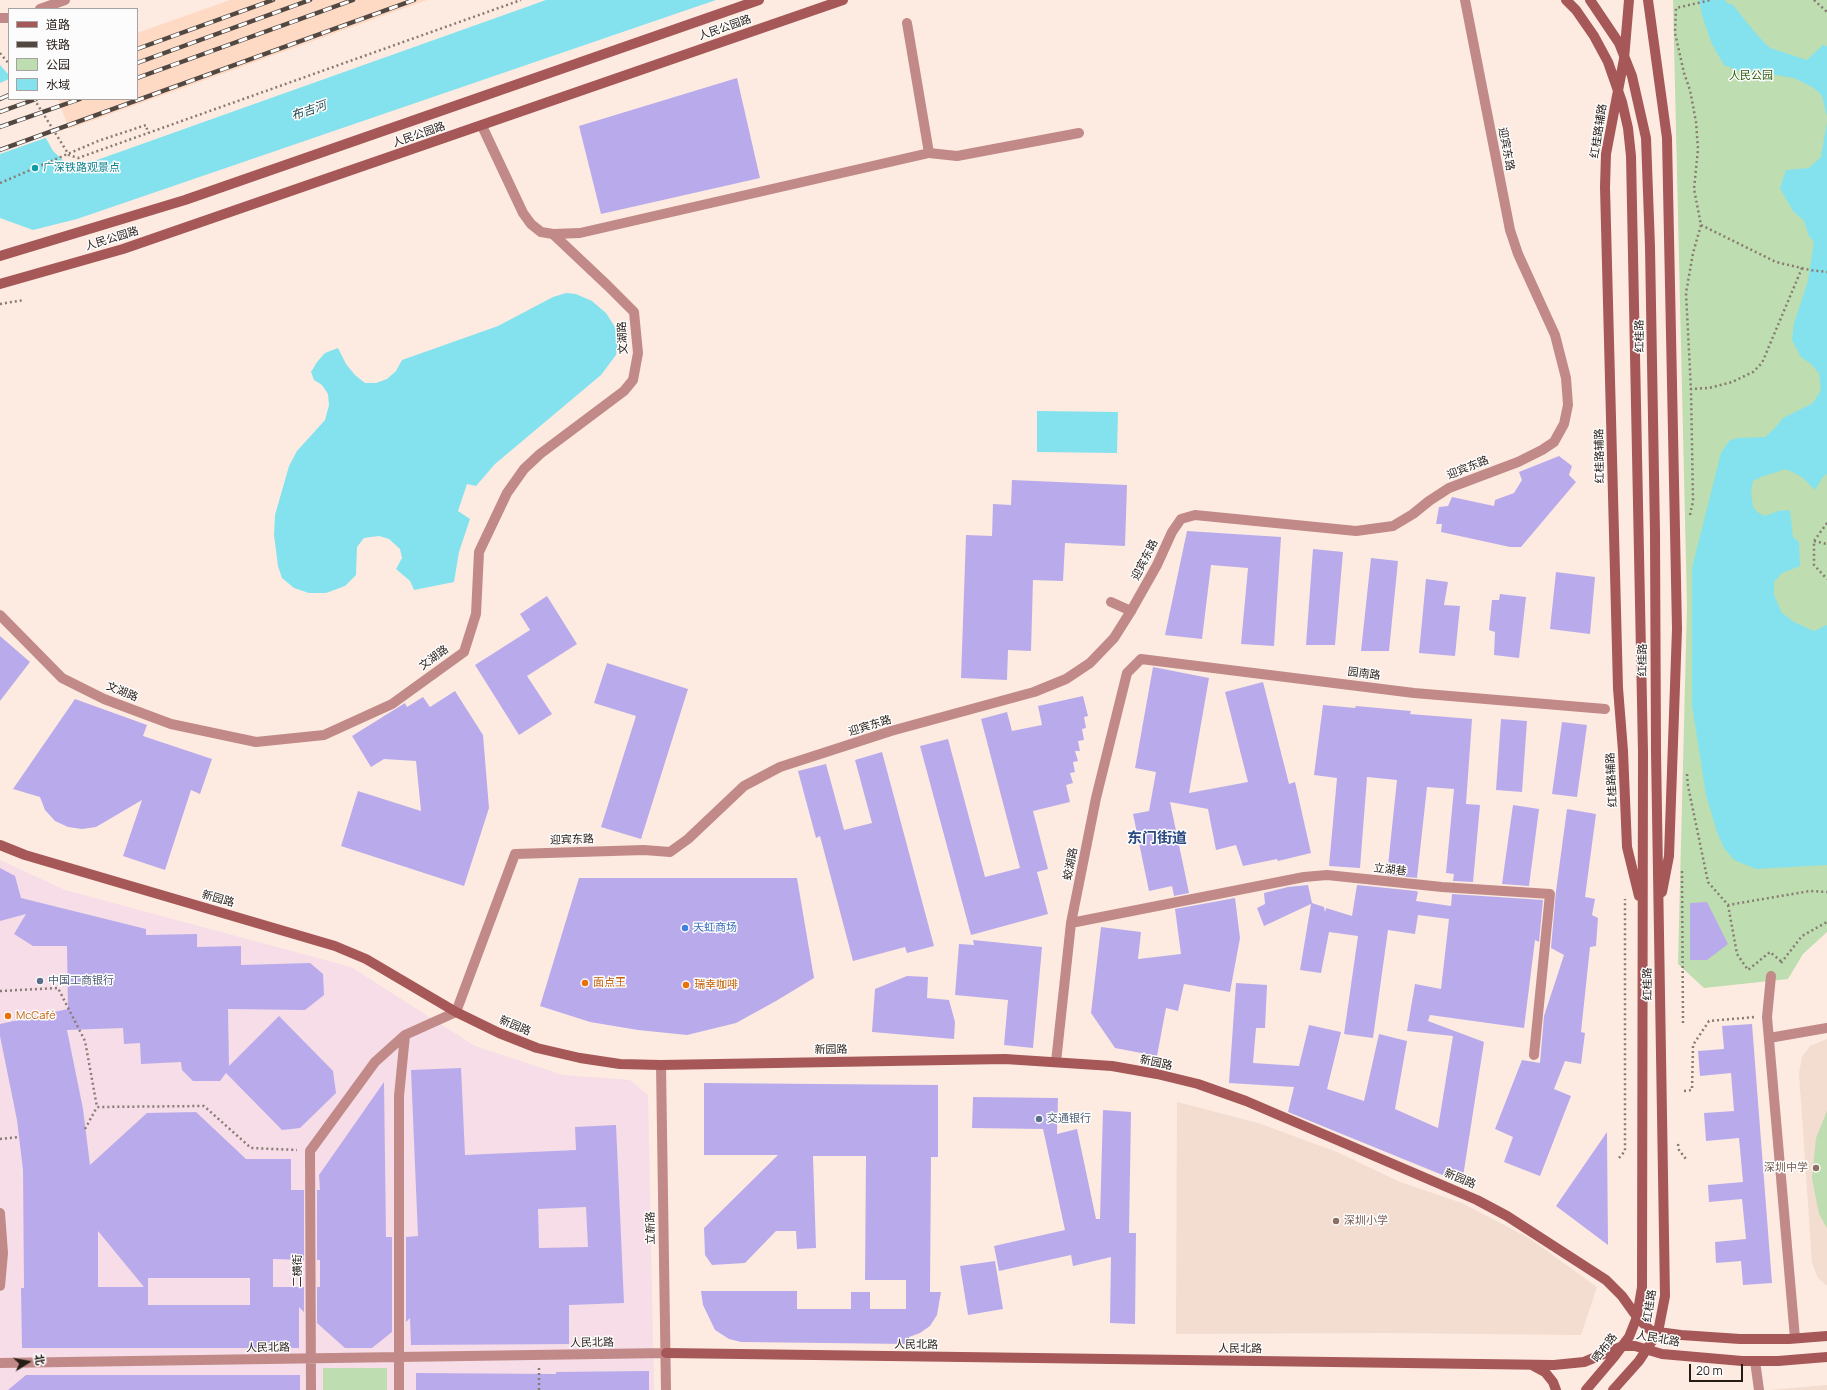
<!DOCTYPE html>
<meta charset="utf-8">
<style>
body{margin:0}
#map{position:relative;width:1827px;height:1390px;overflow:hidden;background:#fdebe1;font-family:Manrope,"Noto Sans SC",sans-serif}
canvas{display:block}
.legend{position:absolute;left:8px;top:8px;width:130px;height:92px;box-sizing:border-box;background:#fcfcfc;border:1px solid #a6a2a0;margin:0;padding:5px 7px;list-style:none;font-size:12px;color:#261c16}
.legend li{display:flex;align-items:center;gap:8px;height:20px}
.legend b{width:20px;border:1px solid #a6a2a0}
.north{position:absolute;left:8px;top:1342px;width:40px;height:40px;-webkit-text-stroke:3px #fcfcfc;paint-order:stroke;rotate:79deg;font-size:11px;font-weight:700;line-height:16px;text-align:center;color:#261c16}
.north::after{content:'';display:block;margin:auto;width:14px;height:18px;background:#261c16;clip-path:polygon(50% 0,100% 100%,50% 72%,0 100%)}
.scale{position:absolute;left:1689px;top:1364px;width:54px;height:18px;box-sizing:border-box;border:2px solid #261c16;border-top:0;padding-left:5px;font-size:12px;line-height:14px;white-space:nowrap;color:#261c16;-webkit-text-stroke:3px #fcfcfc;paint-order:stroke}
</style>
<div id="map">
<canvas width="1827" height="1390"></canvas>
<ul class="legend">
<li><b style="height:5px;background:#a65858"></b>道路</li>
<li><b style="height:5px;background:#534841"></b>铁路</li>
<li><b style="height:11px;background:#beddb0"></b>公园</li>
<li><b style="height:11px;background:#84e2ee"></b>水域</li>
</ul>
<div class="north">北</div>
<div class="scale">20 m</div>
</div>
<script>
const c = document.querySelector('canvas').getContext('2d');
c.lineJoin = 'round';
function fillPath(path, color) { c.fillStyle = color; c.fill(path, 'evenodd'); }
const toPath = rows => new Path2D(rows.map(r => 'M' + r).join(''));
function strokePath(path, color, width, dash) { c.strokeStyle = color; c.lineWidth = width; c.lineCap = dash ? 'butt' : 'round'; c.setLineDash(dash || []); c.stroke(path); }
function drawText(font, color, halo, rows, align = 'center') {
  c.font = font + ' Manrope,"Noto Sans SC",sans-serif'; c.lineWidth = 3; c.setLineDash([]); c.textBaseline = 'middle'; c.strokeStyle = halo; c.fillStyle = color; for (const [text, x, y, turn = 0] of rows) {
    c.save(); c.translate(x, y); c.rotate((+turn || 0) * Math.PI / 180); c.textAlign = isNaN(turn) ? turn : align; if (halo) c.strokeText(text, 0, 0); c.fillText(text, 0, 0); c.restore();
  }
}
const commercial = toPath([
 [0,860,65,890,351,967,475,1046,563,1075,630,1080,648,1095,654,1390,0,1390]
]);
const built = toPath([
 [230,0,427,0,69,129,58,99,137,99,137,33]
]);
const education = toPath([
 [1827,1039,1827,1286,1818,1278,1812,1263,1799,1073,1802,1057,1810,1046],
 [1177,1102,1258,1123,1337,1152,1400,1182,1462,1203,1529,1238,1597,1287,1581,1335,1386,1333,1176,1334],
 [1827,1385,1827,1390,1769,1390]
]);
const green = toPath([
 [1673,0,1827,0,1827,932,1803,954,1788,979,1704,988,1678,964,1687,605],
 [1827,1111,1827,1228,1819,1214,1812,1178,1816,1138],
 [323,1368,387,1368,387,1390,323,1390]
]);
const water = toPath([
 [546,0,716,0,77,219,33,230,0,218,0,65,9,75,9,99,41,129,53,151,66,163,83,165],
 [1699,0,1725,0,1728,4,1732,4,1758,36,1770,48,1807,60,1823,45,1827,46,1827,117,1822,96,1814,88,1794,78,1757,72,1739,71,1724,65,1711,42,1702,15],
 [1827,122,1827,474,1823,477,1815,490,1802,477,1786,469,1761,477,1753,481,1751,492,1753,507,1757,512,1765,516,1778,511,1790,510,1793,537,1799,542,1800,566,1782,573,1774,582,1774,595,1782,613,1794,622,1814,631,1827,625,1827,865,1756,869,1734,860,1724,848,1717,832,1706,795,1692,705,1692,568,1721,453,1727,444,1730,440,1739,438,1765,437,1776,427,1783,418,1813,403,1821,390,1819,373,1810,363,1801,357,1792,340,1794,323,1808,281,1814,242,1809,236,1804,221,1793,211,1780,188,1786,170,1809,168,1821,157],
 [566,293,576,294,592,301,606,313,615,327,618,340,616,355,601,375,495,464,476,486,467,484,458,511,470,519,459,552,454,582,414,590,410,581,396,569,402,558,400,549,389,539,379,536,364,538,357,547,356,575,345,586,326,593,309,593,294,588,282,578,278,566,274,535,275,515,289,466,297,451,325,420,329,405,328,394,322,385,314,380,311,372,317,362,325,353,338,348,346,364,355,375,365,383,376,383,387,379,396,371,402,360,498,326,553,297],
 [1037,411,1118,412,1117,453,1037,452]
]);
const pier = toPath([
 [9,79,9,99,26,99,48,137,0,154,0,83]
]);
const building = toPath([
 [737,78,760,178,601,214,579,126],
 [1559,456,1572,466,1569,475,1576,482,1521,547,1510,547,1441,532,1442,524,1436,524,1439,507,1448,506,1452,497,1494,506,1495,500,1514,493,1522,480,1519,472],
 [1012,480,1127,485,1125,546,1065,543,1063,581,1033,580,1031,651,1008,650,1007,680,961,678,966,535,992,536,993,504,1011,505],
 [1187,531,1281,537,1274,646,1241,644,1248,568,1211,565,1202,639,1165,635],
 [1313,549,1343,552,1335,645,1306,645],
 [1371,558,1398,561,1389,651,1361,651],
 [1556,572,1595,577,1590,634,1550,629],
 [1426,579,1448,582,1444,605,1460,606,1455,656,1419,653],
 [1500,594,1526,597,1519,658,1494,655,1495,632,1489,630,1492,600,1499,600],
 [547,596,577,644,527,676,552,714,519,735,475,665,530,630,520,614],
 [0,636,30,662,0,701],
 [607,663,688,689,641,839,601,827,636,716,594,703],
 [1153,667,1209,678,1189,793,1248,782,1225,692,1263,682,1289,784,1295,782,1311,853,1278,861,1277,859,1243,866,1236,845,1216,850,1208,809,1170,802,1189,893,1174,896,1172,886,1149,891,1133,814,1149,811,1156,772,1135,768],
 [455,691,483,735,489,808,464,886,341,846,358,791,421,811,416,761,384,759,371,767,352,736,405,703,407,707,423,697,430,707],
 [1083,696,1088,716,1084,717,1086,728,1082,729,1084,740,1078,741,1080,751,1075,751,1078,761,1073,762,1075,772,1070,773,1073,783,1066,785,1070,802,1033,811,1048,869,1037,872,1048,914,971,935,920,746,948,739,985,877,1020,868,981,719,1007,712,1012,731,1042,725,1038,706],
 [75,699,147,725,143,736,212,759,200,794,191,790,165,870,123,856,142,800,96,827,82,829,68,827,55,821,45,810,40,797,13,789],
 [1323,705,1355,708,1356,706,1411,711,1410,714,1472,719,1466,804,1480,805,1473,882,1453,881,1454,874,1446,873,1454,789,1427,787,1417,878,1387,875,1397,780,1367,777,1360,868,1329,866,1337,778,1314,775],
 [1501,719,1527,721,1522,792,1496,790],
 [1562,722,1587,725,1577,797,1552,794],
 [882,752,934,946,907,953,905,947,853,961,820,836,816,838,798,771,826,764,844,830,872,823,855,760],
 [1513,805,1539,809,1529,886,1502,884],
 [1567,809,1596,814,1585,897,1595,899,1592,915,1598,918,1596,946,1590,947,1581,1032,1585,1033,1581,1064,1565,1061,1554,1089,1571,1096,1540,1176,1504,1162,1513,1137,1495,1129,1522,1060,1540,1063,1544,1016,1564,955,1551,948,1556,891],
 [0,868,15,876,21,898,146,929,146,935,197,934,197,947,241,946,241,965,310,963,323,974,324,995,305,1010,228,1009,229,1066,279,1016,333,1071,336,1093,300,1128,282,1130,226,1073,220,1081,193,1081,182,1070,181,1062,141,1064,140,1043,124,1044,123,1028,67,1030,83,1109,90,1165,147,1113,196,1112,246,1159,291,1159,291,1190,304,1190,304,1260,273,1259,273,1287,304,1287,304,1312,299,1307,299,1348,22,1348,21,1288,24,1288,23,1170,17,1120,0,1036,0,1024,68,1009,67,946,33,946,14,934,26,914,0,921],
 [98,1231,144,1287,98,1287],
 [148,1278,250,1278,250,1305,148,1305],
 [579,878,797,878,814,978,776,1001,736,1023,687,1035,638,1030,590,1022,540,1006],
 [1308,885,1312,903,1324,907,1325,912,1326,908,1352,916,1357,885,1416,891,1418,892,1416,901,1451,906,1452,894,1543,900,1539,942,1535,940,1524,1028,1430,1015,1428,1021,1484,1042,1462,1183,1288,1112,1294,1087,1229,1083,1236,983,1267,985,1265,1028,1256,1028,1253,1063,1299,1066,1309,1025,1341,1032,1327,1089,1364,1101,1379,1034,1407,1041,1395,1109,1438,1128,1453,1036,1407,1031,1415,984,1441,989,1449,919,1418,915,1415,934,1388,930,1373,1038,1344,1034,1358,936,1329,932,1321,973,1300,970,1311,904,1264,926,1257,908,1265,904,1264,893,1288,887],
 [1235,898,1240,938,1230,992,1184,984,1178,1011,1166,1008,1157,1056,1115,1048,1091,1013,1101,927,1141,932,1138,959,1181,954,1175,909],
 [1707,902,1728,944,1707,960,1690,960,1690,903],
 [973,940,1042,947,1033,1048,1004,1045,1008,1000,955,995,959,944,974,945],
 [907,976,928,977,927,998,949,1000,955,1022,954,1039,872,1032,875,989],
 [1752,1024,1772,1283,1743,1285,1741,1261,1716,1263,1715,1242,1746,1239,1742,1199,1709,1202,1708,1185,1743,1182,1739,1138,1706,1141,1704,1113,1734,1111,1731,1073,1700,1076,1698,1051,1724,1049,1722,1026],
 [461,1068,465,1155,576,1150,575,1127,616,1125,624,1303,569,1305,569,1344,411,1345,410,1318,406,1322,406,1237,418,1236,411,1070],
 [586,1207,588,1247,539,1248,538,1209],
 [384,1082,386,1237,392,1237,392,1332,372,1348,345,1348,317,1323,317,1287,320,1287,320,1260,317,1260,317,1190,320,1190,319,1175],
 [704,1083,938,1085,938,1157,931,1157,930,1292,941,1292,937,1315,930,1326,920,1333,909,1337,909,1344,741,1342,729,1339,715,1330,703,1305,701,1291,797,1291,797,1309,851,1309,851,1292,870,1292,870,1309,906,1309,906,1280,865,1280,866,1156,813,1156,816,1248,797,1249,796,1231,776,1231,745,1263,712,1265,705,1255,704,1228,778,1155,704,1155],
 [973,1097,1058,1098,1057,1134,1077,1129,1096,1219,1100,1219,1103,1110,1131,1112,1129,1233,1136,1233,1135,1324,1110,1323,1111,1257,1073,1266,1071,1255,999,1271,994,1246,1065,1230,1043,1129,972,1128],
 [1607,1132,1608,1245,1556,1206],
 [995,1261,1003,1309,968,1315,960,1266],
 [649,1371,649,1390,416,1390,416,1373,556,1374,556,1372],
 [26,1375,300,1375,300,1390,8,1390]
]);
const path = toPath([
 [1814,0,1827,12],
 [0,53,9,64],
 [34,99,69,155,78,158,521,0],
 [0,183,98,141,146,125,148,133],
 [1701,225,1776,262,1810,270,1827,272],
 [0,304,24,300],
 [1690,389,1709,388,1732,382,1753,372,1762,363,1802,268],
 [1690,515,1693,501,1691,390,1686,293,1693,253,1701,225,1694,189,1698,149,1696,122,1690,90,1684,73,1675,33,1676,8,1711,0],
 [1827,523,1814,541,1814,565,1827,579],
 [1814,541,1827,544],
 [1687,774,1688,786,1708,882,1728,905,1810,891,1827,892],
 [1682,871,1683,1023],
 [1728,905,1737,954,1748,970,1770,952,1782,962],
 [1781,963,1802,936,1827,922],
 [0,991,58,988,85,1041,97,1107,204,1106,251,1148,297,1150],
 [1684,1091,1692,1090,1693,1045,1709,1021,1755,1017],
 [85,1129,97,1107],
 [0,1139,19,1137],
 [1678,1144,1679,1150,1686,1159],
 [1619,1158,1625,1151,1625,899],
 [539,1368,539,1390]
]);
const lane = toPath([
 [907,23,929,153,957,156,1079,133],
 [1111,602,1131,611],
 [0,615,62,678,104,699,171,724,256,742,324,735,392,704,464,652,476,614,479,552,507,493,524,469,540,454,624,391,633,380,638,353,634,312,608,286,553,234],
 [1771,976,1767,1017,1795,1338],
 [1769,1038,1827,1028]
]);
const street = toPath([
 [40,9,65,0],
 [0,18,9,18],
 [482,126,523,213,531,224,541,232,553,234,580,233,929,153],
 [1071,923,1304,877,1327,875,1442,887,1550,894,1534,1055],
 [1056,1062,1071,923,1096,798,1127,673,1141,659,1414,693,1605,709],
 [661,1065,666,1390],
 [0,1213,3,1253,0,1286],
 [1755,1361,1759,1390],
 [0,1363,666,1353],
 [311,1390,310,1151,375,1062,405,1035,456,1012,515,854,644,850,670,852,688,839,744,786,780,767,891,731,1034,692,1066,679,1090,663,1114,638,1131,611,1157,565,1172,532,1181,519,1195,515,1356,531,1393,526,1413,514,1429,501,1449,488,1518,462,1542,450,1554,442,1564,424,1568,405,1566,378,1555,335,1518,254,1510,230,1465,0],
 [399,1390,399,1096,405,1035]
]);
const secondary = toPath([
 [1566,0,1576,10,1594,36,1608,62,1622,102,1628,128,1631,156,1643,752,1642,1287,1637,1317,1629,1337,1614,1357,1586,1390],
 [1590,0,1619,43,1632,76,1646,138,1650,247,1655,533,1656,752,1665,1296,1658,1332,1639,1361,1613,1390],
 [1629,0,1624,59,1606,154,1605,187,1618,688,1623,751,1627,847,1639,896],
 [1648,0,1667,138,1677,629,1669,856,1662,892],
 [0,256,185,200,759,0],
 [0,284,123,249,843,0],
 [0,845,25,855,335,946,366,959,456,1012,499,1033,537,1048,580,1058,620,1064,661,1065,1005,1059,1112,1066,1157,1074,1198,1084,1246,1101,1477,1200,1507,1216,1606,1280,1622,1296,1637,1317,1650,1330,1658,1332,1681,1335,1740,1339,1789,1339,1827,1336],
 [666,1353,1554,1365,1584,1362,1623,1346,1635,1346,1662,1354,1742,1361,1778,1361,1827,1357],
 [1532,1365,1545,1372,1553,1382,1556,1390]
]);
const rail = toPath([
 [137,49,273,0],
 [137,63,310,0],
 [137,78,353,0],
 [0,99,9,95],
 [0,112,36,99],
 [0,127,80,99],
 [0,150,414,0]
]);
const markers = [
 [35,168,4,"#0f9aa8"],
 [685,928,4,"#3f7fe0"],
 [40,981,4,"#5c6f8a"],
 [585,983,4,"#e8710a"],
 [686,985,4,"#e8710a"],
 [8,1016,4,"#e8710a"],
 [1039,1119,4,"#5c6f8a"],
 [1816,1168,4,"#8d6e63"],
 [1336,1221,4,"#8d6e63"]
];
const streetNames = [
 ["人民公园路",725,28,-19],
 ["红桂路辅路",1599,131,-81],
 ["人民公园路",419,135,-19],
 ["迎宾东路",1506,149,79],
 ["人民公园路",112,239,-17],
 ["红桂路",1640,336,-91],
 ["文湖路",623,338,-93],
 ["红桂路辅路",1600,456,-91],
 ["迎宾东路",1468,468,-22],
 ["迎宾东路",1145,560,-63],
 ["文湖路",434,658,-36],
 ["红桂路",1643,660,-90],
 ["园南路",1364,674,7],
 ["文湖路",122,692,22],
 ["迎宾东路",870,726,-17],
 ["红桂路辅路",1612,780,-93],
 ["迎宾东路",572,840,-2],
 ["蛟湖路",1071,864,-79],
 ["立湖巷",1390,870,6],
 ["新园路",218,899,16],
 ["红桂路",1648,984,-91],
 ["新园路",515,1026,23],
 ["新园路",831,1050,-1],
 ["新园路",1156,1063,12],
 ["新园路",1460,1179,23],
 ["立新路",651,1228,-91],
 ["二横街",298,1271,-90],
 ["红桂路",1650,1306,-81],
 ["人民北路",1658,1339,10],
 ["人民北路",592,1343,-1],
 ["人民北路",916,1345,1],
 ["人民北路",268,1348,-1],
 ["晒布路",1605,1348,-53],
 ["人民北路",1240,1349,1]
];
const parkNames = [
 ["人民公园",1751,76]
];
const cultureNames = [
 ["广深铁路观景点",43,168]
];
const shopNames = [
 ["天虹商场",693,928]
];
const serviceNames = [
 ["中国工商银行",48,981],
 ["交通银行",1047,1119]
];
const foodNames = [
 ["面点王",593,983],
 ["瑞幸咖啡",694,985],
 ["McCafé",16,1016]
];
const educationNames = [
 ["深圳中学",1808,1168],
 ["深圳小学",1344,1221,"left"]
];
const waterNames = [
 ["布吉河",309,111,-19]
];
const districtNames = [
 ["东门街道",1157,839]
];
fillPath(commercial, '#f6dde7');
fillPath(built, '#fed9c4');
fillPath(education, '#f3dcd0');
fillPath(green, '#beddb0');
fillPath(water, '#84e2ee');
fillPath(pier, '#fdebe1');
fillPath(building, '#b9abeb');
strokePath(path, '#887b73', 2.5, [2, 3]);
strokePath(lane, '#c18a88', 10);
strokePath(street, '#c18a88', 10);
strokePath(secondary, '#a65858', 10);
strokePath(rail, '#534841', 4.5);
strokePath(rail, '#fcfcfc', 3, [9]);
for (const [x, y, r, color] of markers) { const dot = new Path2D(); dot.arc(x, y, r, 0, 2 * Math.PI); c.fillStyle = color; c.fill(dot); strokePath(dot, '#fcfcfc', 1.5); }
drawText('11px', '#261c16', '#fcfcfc', streetNames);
drawText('11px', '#2f5e0c', '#fcfcfc', parkNames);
drawText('11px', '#0d838f', '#fcfcfc', cultureNames, 'left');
drawText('11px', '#366cbe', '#fcfcfc', shopNames, 'left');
drawText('11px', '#4e5e75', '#fcfcfc', serviceNames, 'left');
drawText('11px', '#c56008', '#fcfcfc', foodNames, 'left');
drawText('11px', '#785e54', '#fcfcfc', educationNames, 'right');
drawText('italic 12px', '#234e53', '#fcfcfc', waterNames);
drawText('bold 15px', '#2b4981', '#fcfcfc', districtNames);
</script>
